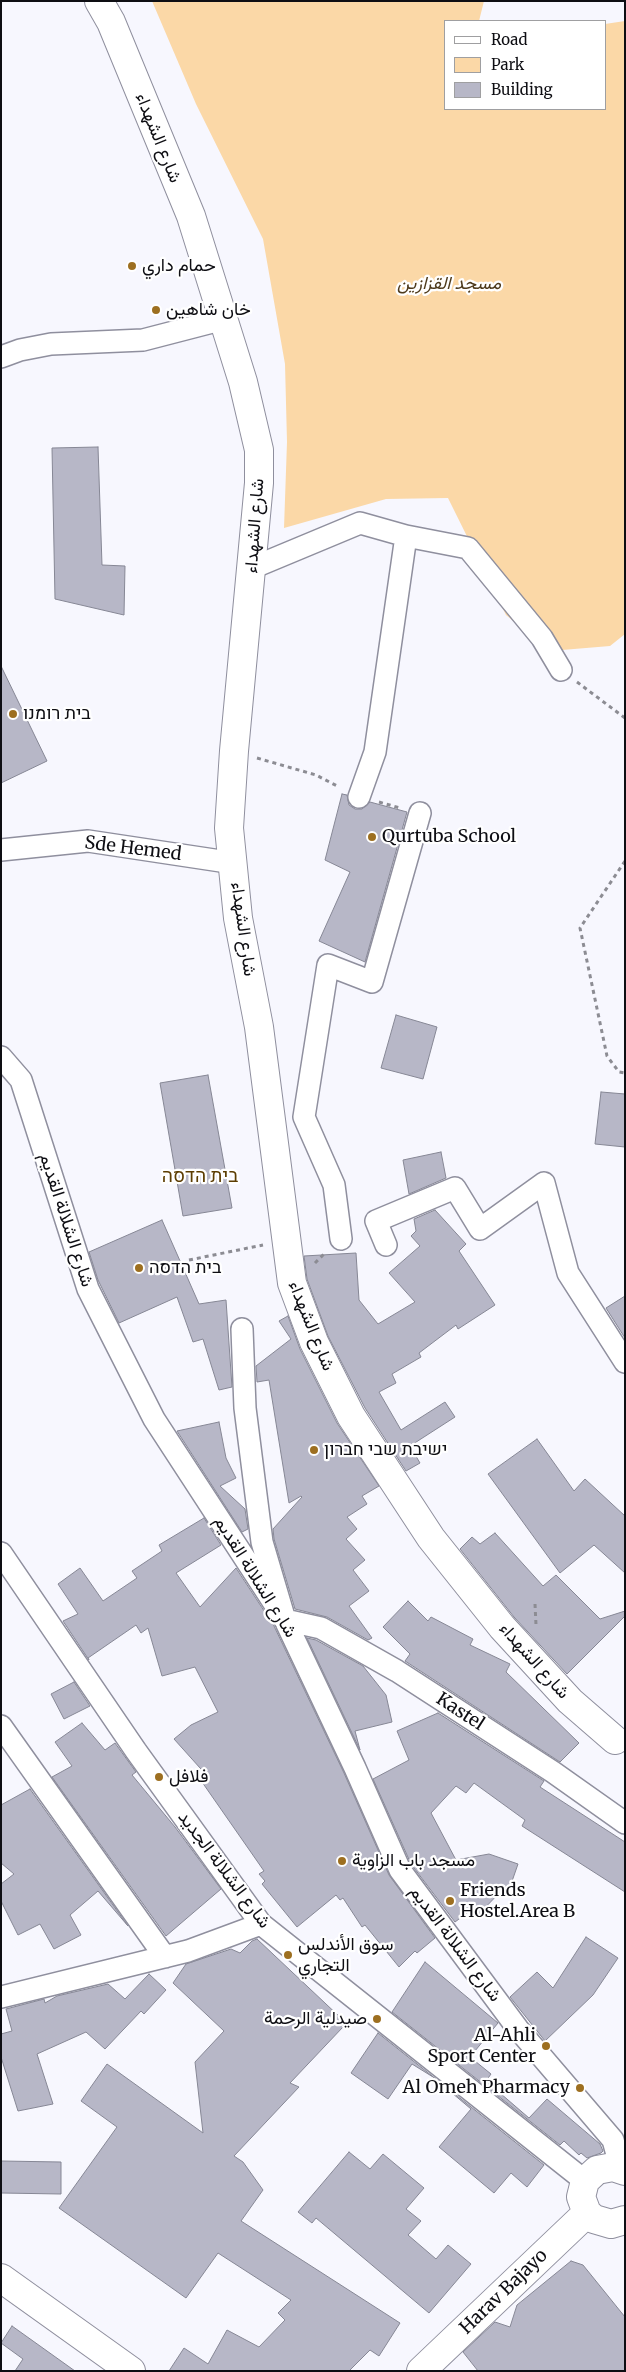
<!DOCTYPE html>
<meta charset="utf-8">
<style>
body{margin:0}
#map{position:relative;width:626px;height:2372px;overflow:hidden;background:#f7f7fe;font-family:Merriweather,serif}
canvas{display:block}
.frame{position:absolute;inset:0;border:2px solid #0e0e13;pointer-events:none}
.legend{position:absolute;left:444px;top:20px;width:162px;height:90px;box-sizing:border-box;background:#fff;border:1px solid #9f9fa1;margin:0;padding:6px 9px;list-style:none;font-size:15px;color:#0e0e13}
.legend li{display:flex;align-items:center;gap:10px;height:25px}
.legend b{width:25px;border:1px solid #9f9fa1}
</style>
<div id="map">
<canvas width="626" height="2372"></canvas>
<div class="frame"></div>
<ul class="legend">
<li><b style="height:6px;background:#fff"></b>Road</li>
<li><b style="height:14px;background:#fbd8a7"></b>Park</li>
<li><b style="height:14px;background:#b7b7c7"></b>Building</li>
</ul>
</div>
<script>
const c = document.querySelector('canvas').getContext('2d');
c.lineJoin = 'round';
function fillPath(path, color) { c.fillStyle = color; c.fill(path, 'evenodd'); }
const toPath = rows => new Path2D(rows.map(r => 'M' + r).join(''));
function strokePath(path, color, width, dash) { c.strokeStyle = color; c.lineWidth = width; c.lineCap = dash ? 'butt' : 'round'; c.setLineDash(dash || []); c.stroke(path); }
function drawText(font, color, halo, rows, align = 'center') {
  c.font = font + ' Merriweather,Vazirmatn,Heebo,serif'; c.lineWidth = 4.5; c.setLineDash([]); c.textBaseline = 'middle'; c.strokeStyle = halo; c.fillStyle = color; for (const [text, x, y, turn = 0] of rows) {
    c.save(); c.translate(x, y); c.rotate((+turn || 0) * Math.PI / 180); c.textAlign = isNaN(turn) ? turn : align; if (halo) c.strokeText(text, 0, 0); c.fillText(text, 0, 0); c.restore();
  }
}
const green = toPath([
 [152,1,484,1,479,21,445,21,445,109,605,109,605,24,625,21,625,634,610,646,550,651,506,615,448,498,386,499,284,528,287,442,285,364,263,239,196,104]
]);
const building = toPath([
 [98,447,102,565,125,566,124,615,55,599,52,448,98,447],
 [1,666,47,761,1,783,1,666],
 [342,794,347,795,349,805,355,809,362,809,370,802,407,812,365,962,319,941,350,872,325,860,342,794],
 [396,1015,437,1027,423,1079,381,1068,396,1015],
 [208,1075,232,1208,183,1216,160,1083,208,1075],
 [601,1092,625,1094,625,1147,595,1144,601,1092],
 [441,1152,446,1178,409,1194,403,1160,441,1152],
 [435,1210,466,1244,459,1251,495,1305,458,1329,456,1325,419,1353,421,1357,392,1374,396,1383,379,1392,401,1430,445,1402,455,1417,410,1446,420,1463,406,1471,365,1408,328,1336,307,1279,304,1256,356,1253,359,1300,378,1324,415,1302,389,1273,420,1246,411,1236,416,1231,414,1219,435,1210],
 [162,1220,199,1304,226,1300,232,1387,219,1390,203,1339,193,1342,177,1297,119,1323,98,1280,89,1252,162,1220],
 [625,1296,625,1338,606,1308,625,1296],
 [288,1316,300,1349,337,1423,379,1486,362,1496,367,1504,347,1517,357,1529,346,1539,365,1560,353,1570,369,1591,349,1606,372,1638,368,1640,327,1617,295,1609,274,1539,273,1529,302,1497,301,1496,289,1503,269,1380,257,1382,256,1366,291,1339,279,1321,288,1316],
 [219,1422,226,1458,236,1478,220,1486,245,1509,248,1529,242,1532,177,1431,219,1422],
 [537,1439,574,1491,585,1479,625,1516,625,1573,594,1545,560,1573,488,1474,537,1439],
 [204,1518,221,1545,176,1573,200,1607,236,1568,274,1626,344,1773,389,1875,435,1938,417,1953,415,1951,399,1967,365,1925,362,1927,343,1898,340,1900,336,1895,297,1927,262,1884,265,1881,259,1874,264,1871,202,1782,209,1778,174,1739,191,1725,218,1712,195,1667,162,1676,148,1628,141,1633,136,1625,88,1658,89,1660,63,1621,78,1614,58,1584,80,1568,103,1601,137,1578,132,1571,162,1551,159,1545,204,1518],
 [495,1533,543,1586,556,1575,600,1619,625,1611,625,1616,567,1674,514,1617,460,1549,472,1537,480,1544,495,1533],
 [408,1601,428,1621,431,1617,473,1639,470,1645,510,1664,506,1672,579,1743,560,1762,405,1661,410,1654,383,1627,408,1601],
 [307,1638,316,1640,363,1666,386,1695,392,1722,355,1731,360,1750,307,1638],
 [74,1682,90,1706,64,1719,51,1694,74,1682],
 [438,1713,544,1781,540,1787,625,1842,625,1892,522,1826,525,1820,474,1783,466,1793,456,1786,431,1813,456,1860,489,1854,518,1864,510,1887,506,1886,477,1916,471,1910,455,1922,411,1864,373,1779,409,1760,397,1731,438,1713],
 [82,1723,105,1750,115,1743,136,1772,132,1775,175,1827,221,1889,166,1936,52,1777,72,1766,55,1742,82,1723],
 [30,1789,128,1926,98,1891,70,1915,81,1935,54,1949,40,1924,18,1935,1,1901,1,1884,14,1874,1,1863,1,1805,30,1789],
 [586,1937,618,1958,593,1995,545,2041,510,1997,537,1972,553,1988,586,1937],
 [257,1939,343,2020,343,2027,290,2083,299,2087,234,2156,243,2162,263,2190,241,2221,400,2323,379,2356,370,2350,349,2371,169,2371,184,2348,208,2364,227,2330,259,2347,285,2320,278,2313,291,2300,218,2253,186,2298,59,2208,117,2127,81,2101,107,2064,203,2133,195,2062,224,2031,173,1983,186,1964,231,1949,240,1953,252,1941,257,1939],
 [425,1962,498,2023,470,2057,491,2074,486,2081,529,2118,547,2099,600,2144,603,2151,601,2153,587,2158,581,2153,579,2155,564,2141,560,2145,392,2012,425,1962],
 [149,1974,166,1990,144,2014,141,2011,105,2049,86,2032,37,2054,53,2104,18,2111,1,2057,1,2034,12,2031,6,2009,44,1999,45,2003,57,1996,108,1984,125,1999,149,1974],
 [378,2033,544,2165,527,2187,511,2173,494,2193,439,2147,471,2109,433,2077,412,2064,388,2099,351,2073,378,2033],
 [349,2152,370,2169,383,2154,424,2188,406,2209,421,2221,408,2235,436,2259,448,2245,471,2264,429,2313,316,2218,312,2223,298,2212,349,2152],
 [1,2161,61,2162,61,2194,1,2193,1,2161],
 [571,2261,583,2265,625,2317,625,2371,478,2371,463,2352,495,2322,510,2327,517,2305,571,2261],
 [12,2326,75,2371,15,2371,23,2359,1,2343,12,2326]
]);
const path = toPath([
 [577,682,625,718],
 [257,758,316,775,339,787],
 [379,802,400,808],
 [625,861,580,928,607,1056,619,1072,625,1073],
 [189,1260,263,1245],
 [315,1263,325,1253],
 [535,1604,536,1625]
]);
const street = toPath([
 [1,357,20,350,51,344,143,340,224,319],
 [406,536,468,548,542,638,561,670],
 [252,568,360,523,406,536,375,752,359,797],
 [1,850,88,841,234,863],
 [1,1057,21,1080,88,1289,154,1419,285,1620,355,1768,400,1870,518,2029,613,2140,621,2169],
 [341,1239,334,1185,304,1117,328,965,372,982,420,813],
 [386,1245,376,1221,455,1188,480,1229,544,1183,568,1273,625,1362],
 [242,1329,245,1408,262,1542,285,1620,321,1628,397,1671,553,1772,625,1823],
 [1,1553,136,1751,261,1924,585,2181],
 [1,1726,165,1957],
 [1,1997,188,1951,261,1924]
]);
const secondary = toPath([
 [99,1,111,22,191,216,243,382,259,450,259,483,234,751,229,828,238,918,259,1027,292,1283,314,1342,351,1416,431,1538,502,1627,570,1701,615,1740],
 [625,2171,613,2167,597,2170,585,2181,581,2197,587,2213,594,2219,611,2224,625,2220],
 [1,2278,131,2371],
 [421,2371,587,2213]
]);
const markers = [
 [132,266,5,"#9d6f20"],
 [156,310,5,"#9d6f20"],
 [13,714,5,"#9d6f20"],
 [372,837,5,"#9d6f20"],
 [139,1268,5,"#9d6f20"],
 [314,1450,5,"#9d6f20"],
 [159,1777,5,"#9d6f20"],
 [342,1861,5,"#9d6f20"],
 [450,1901,5,"#9d6f20"],
 [288,1955,5,"#9d6f20"],
 [377,2019,5,"#9d6f20"],
 [546,2046,5,"#9d6f20"],
 [580,2088,5,"#9d6f20"]
];
const streetNames = [
 ["شارع الشهداء",158,138,68],
 ["شارع الشهداء",255,526,-86],
 ["Sde Hemed",133,849,7],
 ["شارع الشهداء",243,929,82],
 ["شارع الشلالة القديم",66,1220,72],
 ["شارع الشهداء",311,1326,68],
 ["شارع الشلالة القديم",255,1577,58],
 ["شارع الشهداء",534,1661,48],
 ["Kastel",460,1712,33],
 ["شارع الشلالة الجديد",224,1870,53],
 ["شارع الشلالة القديم",455,1944,53],
 ["Harav Bajayo",504,2292,-44]
];
const poiNames = [
 ["حمام داري",142,266],
 ["خان شاهين",166,310],
 ["בית רומנו",23,714],
 ["Qurtuba School",382,837],
 ["בית הדסה",149,1268],
 ["ישיבת שבי חברון",324,1450],
 ["فلافل",169,1777],
 ["مسجد باب الزاوية",352,1861],
 ["Friends",460,1891],
 ["Hostel.Area B",460,1912],
 ["سوق الأندلس",298,1945],
 ["التجاري",298,1966],
 ["صيدلية الرحمة",367,2019,"right"],
 ["Al-Ahli",536,2036,"right"],
 ["Sport Center",536,2057,"right"],
 ["Al Omeh Pharmacy",570,2088,"right"]
];
const parkNames = [
 ["مسجد القزازين",449,284]
];
const neighbourhoodNames = [
 ["בית הדסה",200,1177]
];
fillPath(green, '#fbd8a7');
fillPath(building, '#b7b7c7');
strokePath(building, '#868795', 1);
strokePath(street, '#8f8f9e', 24);
strokePath(secondary, '#8f8f9e', 30);
strokePath(path, '#8c8c93', 3, [4, 4]);
strokePath(street, '#fff', 21);
strokePath(secondary, '#fff', 28);
for (const [x, y, r, color] of markers) { const dot = new Path2D(); dot.arc(x, y, r, 0, 2 * Math.PI); c.fillStyle = color; c.fill(dot); strokePath(dot, '#fff', 2); }
drawText('18px', '#0e0e13', '#fff', streetNames);
drawText('18px', '#0e0e13', '#fff', poiNames, 'left');
drawText('italic 18px', '#4e3a1b', '#fff', parkNames);
drawText('19px', '#5c3d02', '#fff', neighbourhoodNames);
</script>
